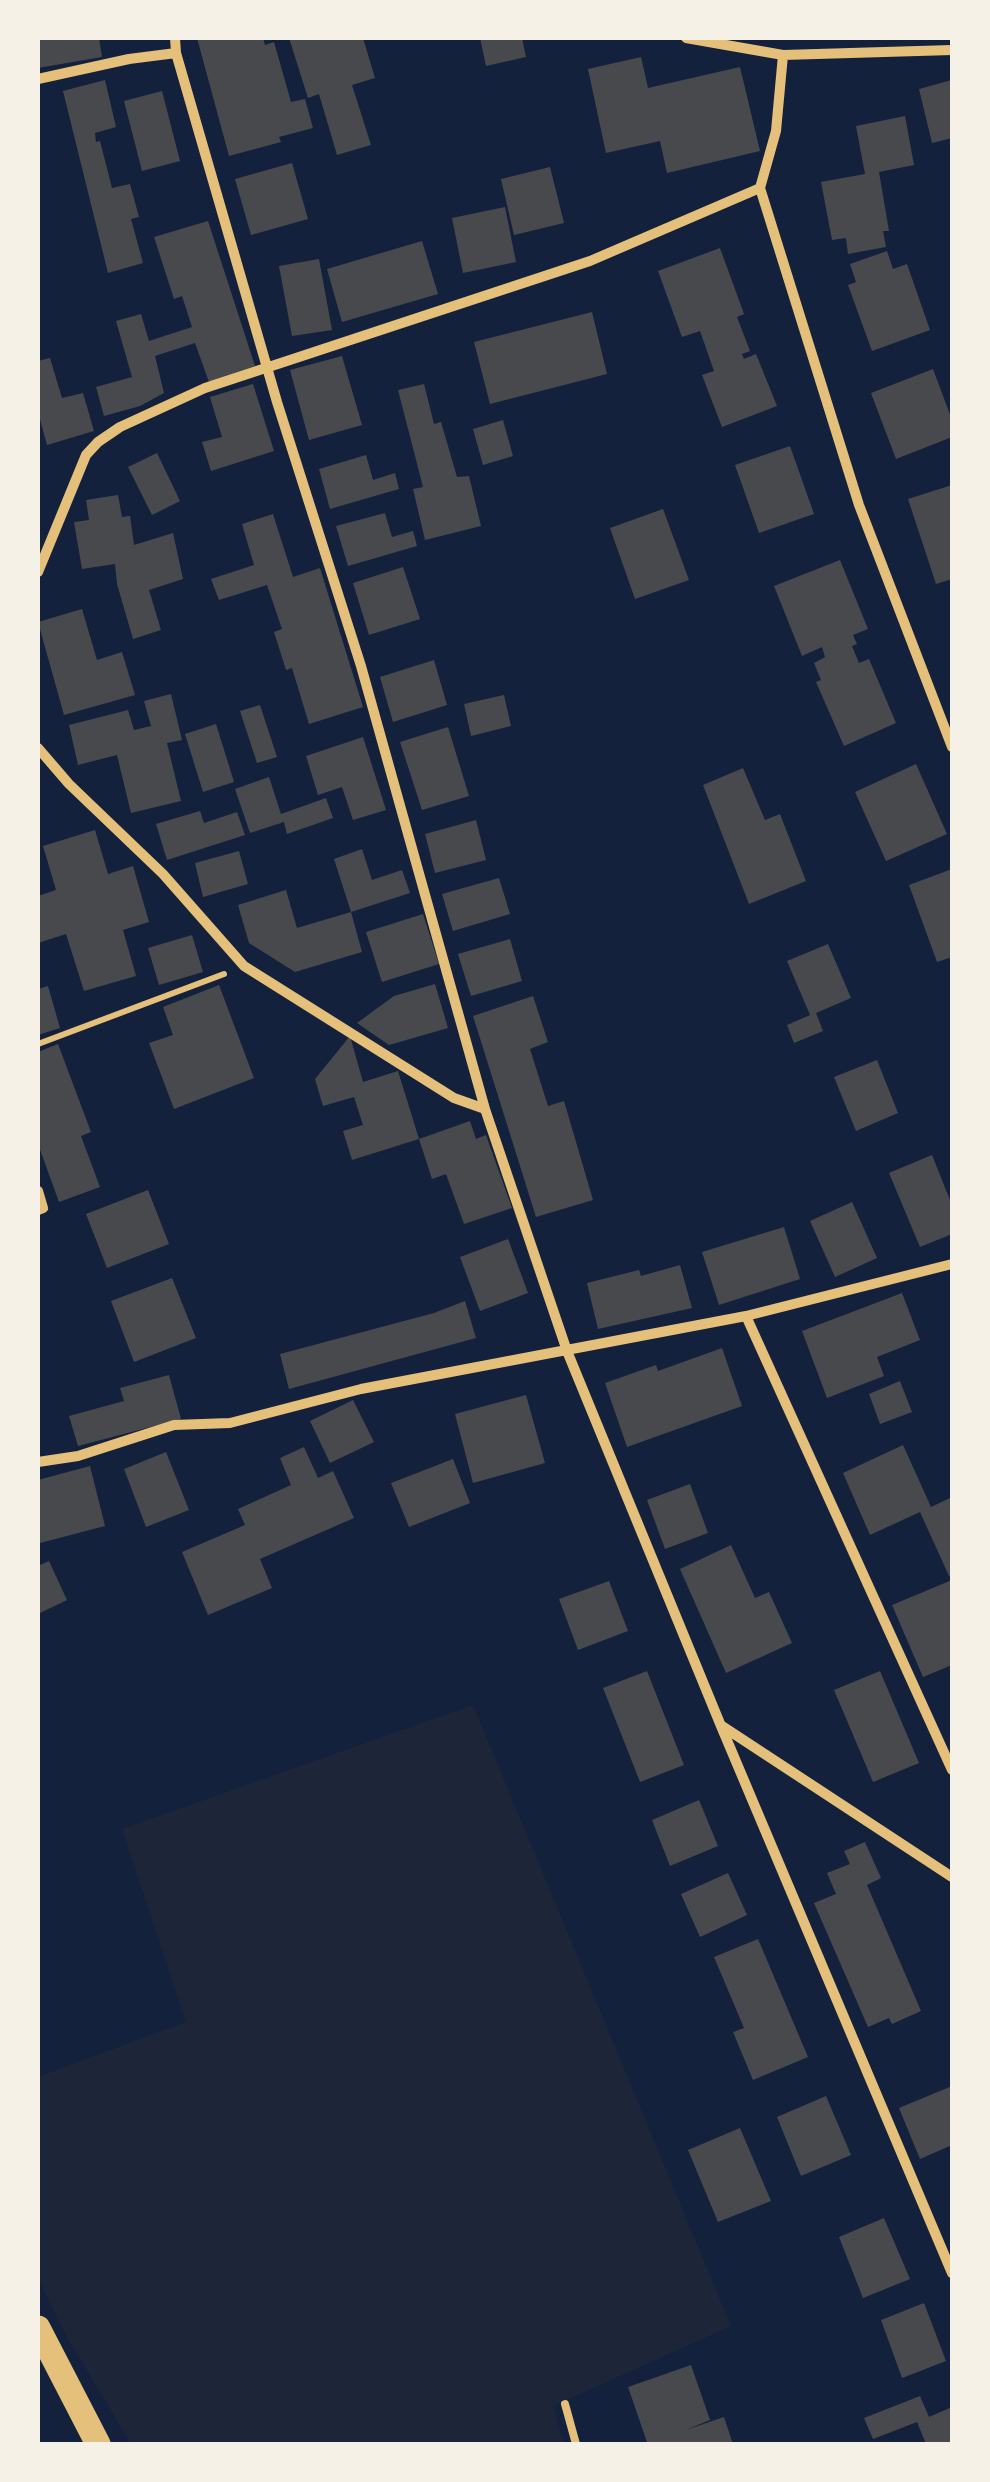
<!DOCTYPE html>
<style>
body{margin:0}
#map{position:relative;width:990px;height:2482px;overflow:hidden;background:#14213d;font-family:Poppins,sans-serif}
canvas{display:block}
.frame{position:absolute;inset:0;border:40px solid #f6f1e7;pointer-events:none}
</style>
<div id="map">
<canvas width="990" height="2482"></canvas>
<div class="frame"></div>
</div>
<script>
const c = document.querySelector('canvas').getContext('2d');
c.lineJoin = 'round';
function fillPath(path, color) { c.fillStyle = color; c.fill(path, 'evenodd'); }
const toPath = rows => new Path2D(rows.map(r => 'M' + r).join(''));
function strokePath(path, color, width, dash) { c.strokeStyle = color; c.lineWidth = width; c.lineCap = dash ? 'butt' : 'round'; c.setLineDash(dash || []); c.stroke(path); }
const green = toPath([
 [473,1705,731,2326,553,2406,564,2444,131,2444,66,2335,38,2278,38,2077,186,2022,122,1829]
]);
const building = toPath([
 [38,38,99,38,102,57,38,68],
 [197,38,263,38,265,45,274,42,291,102,305,99,313,128,279,137,281,142,229,156],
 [289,38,363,38,375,78,352,85,371,145,337,155,319,94,308,98],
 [480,38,522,38,526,57,486,66],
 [641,57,648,88,740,67,760,151,667,173,660,141,606,153,588,69],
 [105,80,116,127,95,133,96,142,100,141,112,188,130,184,139,217,131,219,143,263,108,273,63,91],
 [952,80,952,138,932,143,919,89],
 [162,91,180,161,142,171,124,101],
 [905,116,914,165,879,172,889,231,883,231,886,247,848,254,846,238,832,240,821,182,865,174,856,126],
 [292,163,308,219,251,235,235,179],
 [550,167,564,223,514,235,501,179],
 [505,207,516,262,463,273,452,218],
 [208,221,255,366,209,382,195,343,155,356,164,393,140,406,104,416,96,387,132,377,116,321,141,314,149,341,192,327,182,296,174,299,154,237],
 [422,241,438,294,342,322,327,269],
 [720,248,744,314,737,317,750,351,742,354,744,359,756,354,777,406,722,427,702,375,714,371,700,331,682,337,658,271],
 [887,251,893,269,907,264,930,330,872,351,848,285,856,282,850,264],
 [319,259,332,330,292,336,279,266],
 [592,312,607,374,490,404,474,342],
 [342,356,362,425,309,440,290,370],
 [50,358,62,398,83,393,94,431,47,445,38,412,38,361],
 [933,369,952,420,952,437,896,459,871,393],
 [253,384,274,451,211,471,202,442,222,437,210,397],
 [424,384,434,424,441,422,457,477,469,476,481,526,425,540,413,489,423,487,398,390],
 [503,420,513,456,483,465,473,429],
 [790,446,814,514,759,533,735,465],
 [157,453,180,501,152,515,128,467],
 [366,455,373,480,395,473,399,489,330,509,319,469],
 [952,485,952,579,936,584,908,499],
 [118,495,122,517,130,516,134,545,173,533,183,579,149,590,161,630,133,639,117,584,115,564,82,569,74,522,89,520,86,500],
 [663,509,689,580,635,599,610,528],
 [385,513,392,537,413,531,417,546,348,566,336,526],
 [273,514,293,577,320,568,363,707,309,724,292,668,286,670,274,632,282,629,267,585,219,600,211,579,254,565,242,524],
 [840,560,868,629,853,635,857,644,852,646,859,663,869,659,896,723,844,746,816,682,821,680,814,663,825,657,822,647,802,656,774,586],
 [403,567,420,619,369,635,353,583],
 [82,609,97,660,122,652,135,695,64,715,38,622],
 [434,660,447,705,393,722,380,677],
 [171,694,182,740,167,743,181,801,131,813,117,755,78,765,69,725,128,710,134,730,151,726,144,701],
 [504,695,511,726,471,736,464,704],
 [260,705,277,757,257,763,240,711],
 [216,724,234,782,203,792,185,734],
 [448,727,469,796,422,810,400,742],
 [363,737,386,810,353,820,342,787,318,795,306,756],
 [916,764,947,834,886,861,855,792],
 [743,768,765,820,780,814,806,881,749,904,703,785],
 [269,777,281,814,326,798,333,818,287,834,284,822,250,833,235,789],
 [200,811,204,823,237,812,245,835,167,860,156,824],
 [476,820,486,860,435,873,425,834],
 [95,830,108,874,133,866,149,922,123,930,136,976,84,991,66,934,38,943,38,896,56,890,43,846],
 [362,849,372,880,402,870,410,893,351,912,334,859],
 [239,851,248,884,203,897,195,863],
 [952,869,952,957,937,962,909,885],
 [499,878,510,914,453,931,442,894],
 [286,890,297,928,351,912,362,952,295,972,249,943,238,905],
 [423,914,439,964,382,982,366,932],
 [192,935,203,972,159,985,148,948],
 [510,939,522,981,471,996,458,954],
 [828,944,851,998,816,1013,823,1031,794,1043,787,1025,810,1015,787,961],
 [435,984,448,1028,389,1045,357,1023,394,996],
 [219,985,254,1078,174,1109,149,1043,173,1035,163,1007],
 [48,986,60,1028,38,1035,38,989],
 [533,996,548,1042,530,1049,548,1106,564,1101,593,1200,536,1217,473,1016],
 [350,1036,363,1082,398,1071,419,1139,352,1160,343,1131,363,1125,354,1097,323,1106,315,1079],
 [58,1044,91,1132,81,1136,100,1187,59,1202,38,1144,38,1052],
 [877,1060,898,1113,856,1131,834,1077],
 [470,1121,476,1139,486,1135,512,1208,464,1224,446,1174,432,1179,419,1139],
 [932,1155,952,1205,952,1234,920,1247,889,1173],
 [148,1190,169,1244,107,1268,86,1214],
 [852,1202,877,1258,835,1277,810,1221],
 [784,1227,800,1279,719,1305,702,1252],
 [508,1239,528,1293,480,1311,460,1257],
 [680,1265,692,1308,598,1329,587,1283,639,1270,641,1276],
 [172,1278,196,1338,134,1362,111,1301],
 [902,1293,920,1340,877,1357,884,1376,827,1398,802,1331],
 [465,1301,476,1338,289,1389,280,1354,434,1313],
 [722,1348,742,1406,627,1447,605,1383,656,1365,658,1371],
 [169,1375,181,1419,78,1446,69,1416,124,1401,120,1388],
 [900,1381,912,1412,880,1424,869,1394],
 [526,1395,545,1463,473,1483,455,1414],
 [353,1400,374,1442,330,1463,310,1421],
 [903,1445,931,1507,952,1497,952,1574,949,1576,920,1512,870,1535,843,1473],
 [304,1447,318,1478,333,1471,354,1518,260,1559,272,1588,208,1615,182,1552,245,1525,238,1509,291,1485,280,1458],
 [166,1452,189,1510,146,1527,124,1469],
 [453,1459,470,1503,409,1527,391,1483],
 [90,1466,105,1526,40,1543,38,1480],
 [690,1484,708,1533,665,1549,647,1500],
 [731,1545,755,1598,769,1592,792,1643,726,1673,680,1569],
 [49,1561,67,1600,38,1614,38,1566],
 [952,1580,952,1665,923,1677,892,1605],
 [609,1581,628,1631,578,1650,559,1599],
 [647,1671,684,1765,640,1782,603,1688],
 [880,1671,919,1763,873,1782,834,1690],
 [699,1800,718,1846,670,1866,652,1820],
 [865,1842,881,1878,867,1885,921,2011,892,2024,889,2018,868,2027,814,1903,836,1894,827,1873,850,1864,844,1851],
 [728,1873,747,1915,700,1937,681,1894],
 [758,1939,808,2057,753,2080,733,2032,744,2028,714,1957],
 [952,2086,952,2145,920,2159,899,2108],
 [826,2096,851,2155,801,2176,777,2117],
 [740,2128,771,2201,718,2222,688,2150],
 [884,2218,910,2279,863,2298,839,2237],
 [924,2303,946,2361,902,2378,881,2320],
 [691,2365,710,2420,686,2430,724,2417,733,2444,647,2442,628,2387],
 [920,2396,929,2417,952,2407,952,2444,926,2444,917,2422,873,2439,864,2418]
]);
const path = toPath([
 [38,1044,224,974]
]);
const service = toPath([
 [565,2404,576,2444]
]);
const minor = toPath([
 [175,38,176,53,277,402,361,666,485,1109,567,1351,721,1726,952,2273],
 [686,38,783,55,952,50],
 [783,55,776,131,760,188,859,505,952,747],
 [38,79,129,59,176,53],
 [38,572,86,455,98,442,120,427,205,388,590,261,760,188],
 [38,748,69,784,163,874,244,966,454,1098,485,1109],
 [38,1191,43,1208,38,1210],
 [746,1316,952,1770],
 [38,1462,78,1456,174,1425,230,1423,361,1389,746,1316,952,1264],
 [722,1726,952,1877]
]);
const primary = toPath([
 [38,2328,98,2444]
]);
fillPath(green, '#1d2539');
fillPath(building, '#48494c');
strokePath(path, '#e5c07b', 6);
strokePath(service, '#e5c07b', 8);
strokePath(minor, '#e5c07b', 10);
strokePath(primary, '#e5c07b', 25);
</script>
